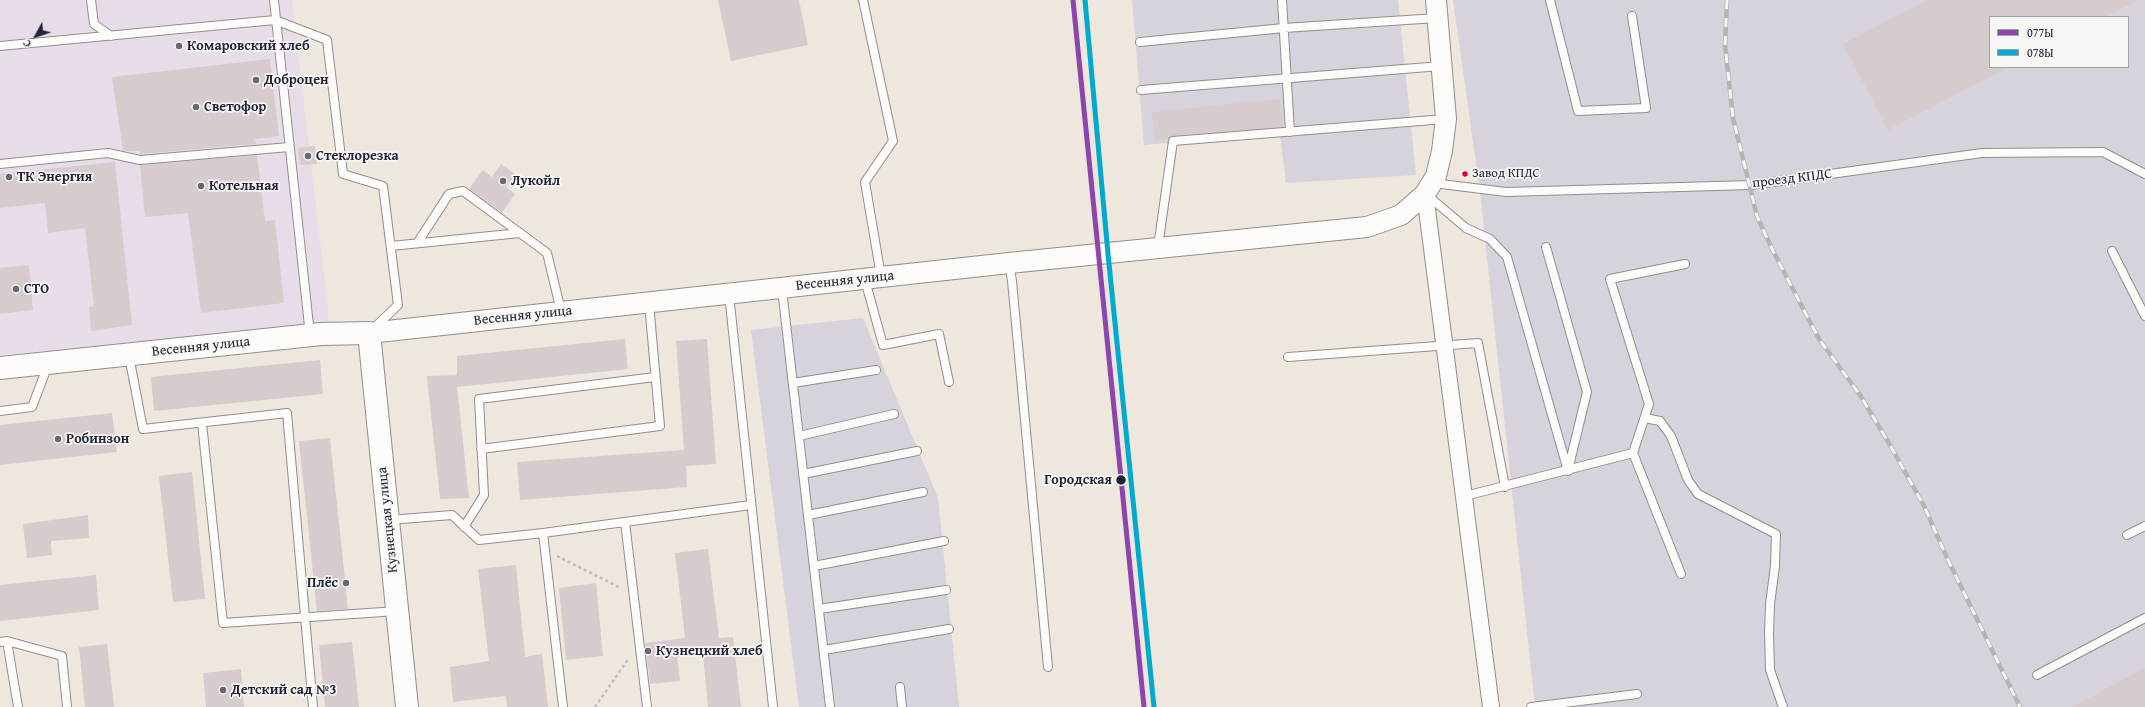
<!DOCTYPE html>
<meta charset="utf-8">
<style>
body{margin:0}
#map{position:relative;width:2145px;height:707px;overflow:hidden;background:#ede7dd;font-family:"Gentium Book Plus",serif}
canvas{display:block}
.legend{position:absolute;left:1989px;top:16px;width:140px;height:52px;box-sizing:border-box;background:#f6f6f2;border:1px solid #a1a1a9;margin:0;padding:5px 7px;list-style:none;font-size:12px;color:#22223b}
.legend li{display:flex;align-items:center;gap:8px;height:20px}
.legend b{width:20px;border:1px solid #a1a1a9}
.north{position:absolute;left:16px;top:16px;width:40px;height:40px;-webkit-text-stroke:3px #f6f6f2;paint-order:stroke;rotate:230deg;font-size:11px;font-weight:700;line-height:16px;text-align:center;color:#22223b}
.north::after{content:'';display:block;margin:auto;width:14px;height:18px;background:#22223b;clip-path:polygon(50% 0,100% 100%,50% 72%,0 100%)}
</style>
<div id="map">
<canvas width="2145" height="707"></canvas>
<ul class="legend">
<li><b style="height:5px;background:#8e44ad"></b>077Ы</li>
<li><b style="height:5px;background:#00a9ce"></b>078Ы</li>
</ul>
<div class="north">С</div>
</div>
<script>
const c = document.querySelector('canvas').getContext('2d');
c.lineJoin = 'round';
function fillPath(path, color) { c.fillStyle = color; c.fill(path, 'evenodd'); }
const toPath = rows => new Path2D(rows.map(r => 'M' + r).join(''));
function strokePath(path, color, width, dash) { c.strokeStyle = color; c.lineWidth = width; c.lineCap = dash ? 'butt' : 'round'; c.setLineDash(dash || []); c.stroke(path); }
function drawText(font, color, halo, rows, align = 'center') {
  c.font = font + ' "Gentium Book Plus",serif'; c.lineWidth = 3.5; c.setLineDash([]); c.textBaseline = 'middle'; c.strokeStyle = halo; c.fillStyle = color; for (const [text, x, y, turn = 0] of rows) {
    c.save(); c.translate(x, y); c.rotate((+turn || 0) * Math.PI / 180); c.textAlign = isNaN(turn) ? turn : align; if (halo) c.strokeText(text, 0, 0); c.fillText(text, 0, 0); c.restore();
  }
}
const built = toPath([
 [0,0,292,0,330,325,0,355]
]);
const industrial = toPath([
 [1132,0,1398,0,1416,175,1286,183,1280,134,1144,145],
 [1453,0,2145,0,2145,707,1535,707,1480,192],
 [1990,17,2128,17,2128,67,1990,67],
 [863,318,938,498,959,707,799,707,751,330]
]);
const building = toPath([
 [718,0,799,0,808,45,731,61],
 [1928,0,2138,0,2105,17,1990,17,1990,67,2009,67,1888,130,1843,44],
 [270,59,279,136,255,139,256,144,140,154,139,151,123,151,112,77],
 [1280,99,1283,127,1173,136,1168,139,1155,140,1152,112],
 [315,146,317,164,300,165,298,148],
 [257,155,265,221,275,220,284,303,201,313,188,213,145,217,140,165],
 [115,162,132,325,91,331,89,307,94,306,85,228,48,233,45,203,0,208,0,174],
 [501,164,515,174,506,187,515,194,502,213,469,189,483,170,492,177],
 [29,265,33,310,0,314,0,268],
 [625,339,628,369,457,387,469,498,440,499,427,376,457,375,457,356],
 [707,339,716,464,686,466,687,487,520,500,517,462,684,450,676,341],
 [320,360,323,394,154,411,151,377],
 [112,413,117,452,0,465,0,425],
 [330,438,348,609,317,611,299,441],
 [192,472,205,599,173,602,159,476],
 [88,515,89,538,51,541,52,555,27,558,23,524],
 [708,549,719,638,733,637,741,707,708,707,703,655,677,657,680,681,650,684,645,643,685,638,675,553],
 [516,565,525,657,542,654,548,707,507,707,506,696,453,702,450,667,489,661,478,569],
 [96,575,99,610,0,621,0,585],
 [596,583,603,656,566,660,559,588],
 [352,642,359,707,325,707,319,645],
 [107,644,114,707,85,707,79,647],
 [2145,668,2145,707,2072,707],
 [241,669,244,707,206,707,203,673]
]);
const path = toPath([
 [557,556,621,588],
 [595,707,629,658]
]);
const service = toPath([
 [91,0,94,24,111,36],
 [274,0,310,335],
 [863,0,893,141,865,182,881,276],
 [1282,0,1290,132],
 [1550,0,1578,111,1646,108,1632,16],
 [1140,42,1284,28,1437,18],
 [0,46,275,20,327,40,343,174,383,186,398,305,373,329],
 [1141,90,1441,66],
 [0,164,108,153,140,160,289,147],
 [1433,183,1506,192,1751,185,1982,153,2103,152,2145,174],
 [1427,195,1466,228,1490,239,1507,257,1568,471],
 [418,242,449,194,463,191,520,233],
 [391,246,520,233,547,253,561,311],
 [1158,247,1173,141,1445,119],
 [1546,247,1587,392,1568,470],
 [2112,251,2145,316],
 [1009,263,1012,281,1048,667],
 [865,280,883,345,939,334,949,382],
 [782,289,830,707],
 [729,294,773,707],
 [129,356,143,429,287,413,313,707],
 [1288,357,1478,343,1505,487],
 [793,383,876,370],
 [0,411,32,407,48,365],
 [1645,418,1660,421,1671,436,1688,480,1698,494,1776,534,1775,566,1770,604,1769,633,1770,670,1783,707],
 [202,423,223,623,397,611],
 [799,436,894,414],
 [481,449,660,426,649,303],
 [1633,453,1649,404,1610,279,1685,264],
 [803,474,917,451],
 [1465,496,1633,453,1681,574],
 [808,515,923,492],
 [389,520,452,515,479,540,543,533,563,707],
 [625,522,647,707],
 [464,527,484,495,479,399,655,377],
 [543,533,751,505],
 [2127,535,2145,526],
 [814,566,944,541],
 [819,609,946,590],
 [7,641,18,707],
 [0,642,7,641,62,656,67,707],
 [824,650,949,629],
 [2037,675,2145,618],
 [900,687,902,707],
 [1531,707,1637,694]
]);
const minor = toPath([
 [1425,194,1491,707]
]);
const tertiary = toPath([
 [369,333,1009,263,1367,227,1401,215,1425,194,1436,176,1442,151,1446,119,1436,0]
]);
const secondary = toPath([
 [0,368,321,334,369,333,407,707]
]);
const rail = toPath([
 [1727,0,1725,45,1733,118,1757,216,1772,249,1819,339,1860,395,1890,445,1924,506,1948,560,2020,707]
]);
const rail1 = toPath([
 [1073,0,1144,707]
]);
const rail2 = toPath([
 [1085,0,1108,254,1154,707]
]);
const markers = [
 [179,46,4,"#696774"],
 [256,80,4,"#696774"],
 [196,107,4,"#696774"],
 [308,156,4,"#696774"],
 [1465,174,3.5,"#e4002b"],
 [9,177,4,"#696774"],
 [503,181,4,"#696774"],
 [201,186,4,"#696774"],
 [16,289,4,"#696774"],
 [58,439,4,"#696774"],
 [1121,480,5.5,"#22223b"],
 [346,583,4,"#696774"],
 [648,651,4,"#696774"],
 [223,690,4,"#696774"]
];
const busNames = [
 ["Завод КПДС",1472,174]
];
const poiNames = [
 ["Комаровский хлеб",187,46],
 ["Доброцен",264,80],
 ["Светофор",204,107],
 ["Стеклорезка",316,156],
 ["ТК Энергия",17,177],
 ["Лукойл",511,181],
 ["Котельная",209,186],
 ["СТО",24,289],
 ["Робинзон",66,439],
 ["Плёс",338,583,"right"],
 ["Кузнецкий хлеб",656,651],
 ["Детский сад №3",231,690]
];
const streetNames = [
 ["проезд КПДС",1792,179,-7],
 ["Весенняя улица",845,281,-6],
 ["Весенняя улица",523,316,-6],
 ["Весенняя улица",201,347,-6],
 ["Кузнецкая улица",388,520,-96]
];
const stopNames = [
 ["Городская",1112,480]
];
fillPath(built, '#e7dde9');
fillPath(industrial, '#d7d2db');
fillPath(building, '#d6ccce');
strokePath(service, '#928e8d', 10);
strokePath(minor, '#928e8d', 18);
strokePath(tertiary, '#928e8d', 22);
strokePath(secondary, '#928e8d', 24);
strokePath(path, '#bdbcbe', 2.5, [3, 3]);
strokePath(service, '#fcfbfa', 8);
strokePath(minor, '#fcfbfa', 16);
strokePath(tertiary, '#fcfbfa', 20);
strokePath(secondary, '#fcfbfa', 22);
strokePath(rail, '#b4b3b5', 4.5);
strokePath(rail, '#f6f6f2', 3, [9]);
strokePath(rail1, '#8e44ad', 5);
strokePath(rail2, '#00a9ce', 5);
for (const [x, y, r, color] of markers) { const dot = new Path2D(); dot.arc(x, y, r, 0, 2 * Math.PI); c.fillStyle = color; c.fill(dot); strokePath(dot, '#f6f6f2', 1.5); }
drawText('13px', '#22223b', '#f6f6f2', busNames, 'left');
drawText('bold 14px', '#22223b', '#f6f6f2', poiNames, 'left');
drawText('14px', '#22223b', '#f6f6f2', streetNames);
drawText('bold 14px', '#22223b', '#f6f6f2', stopNames, 'right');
</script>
